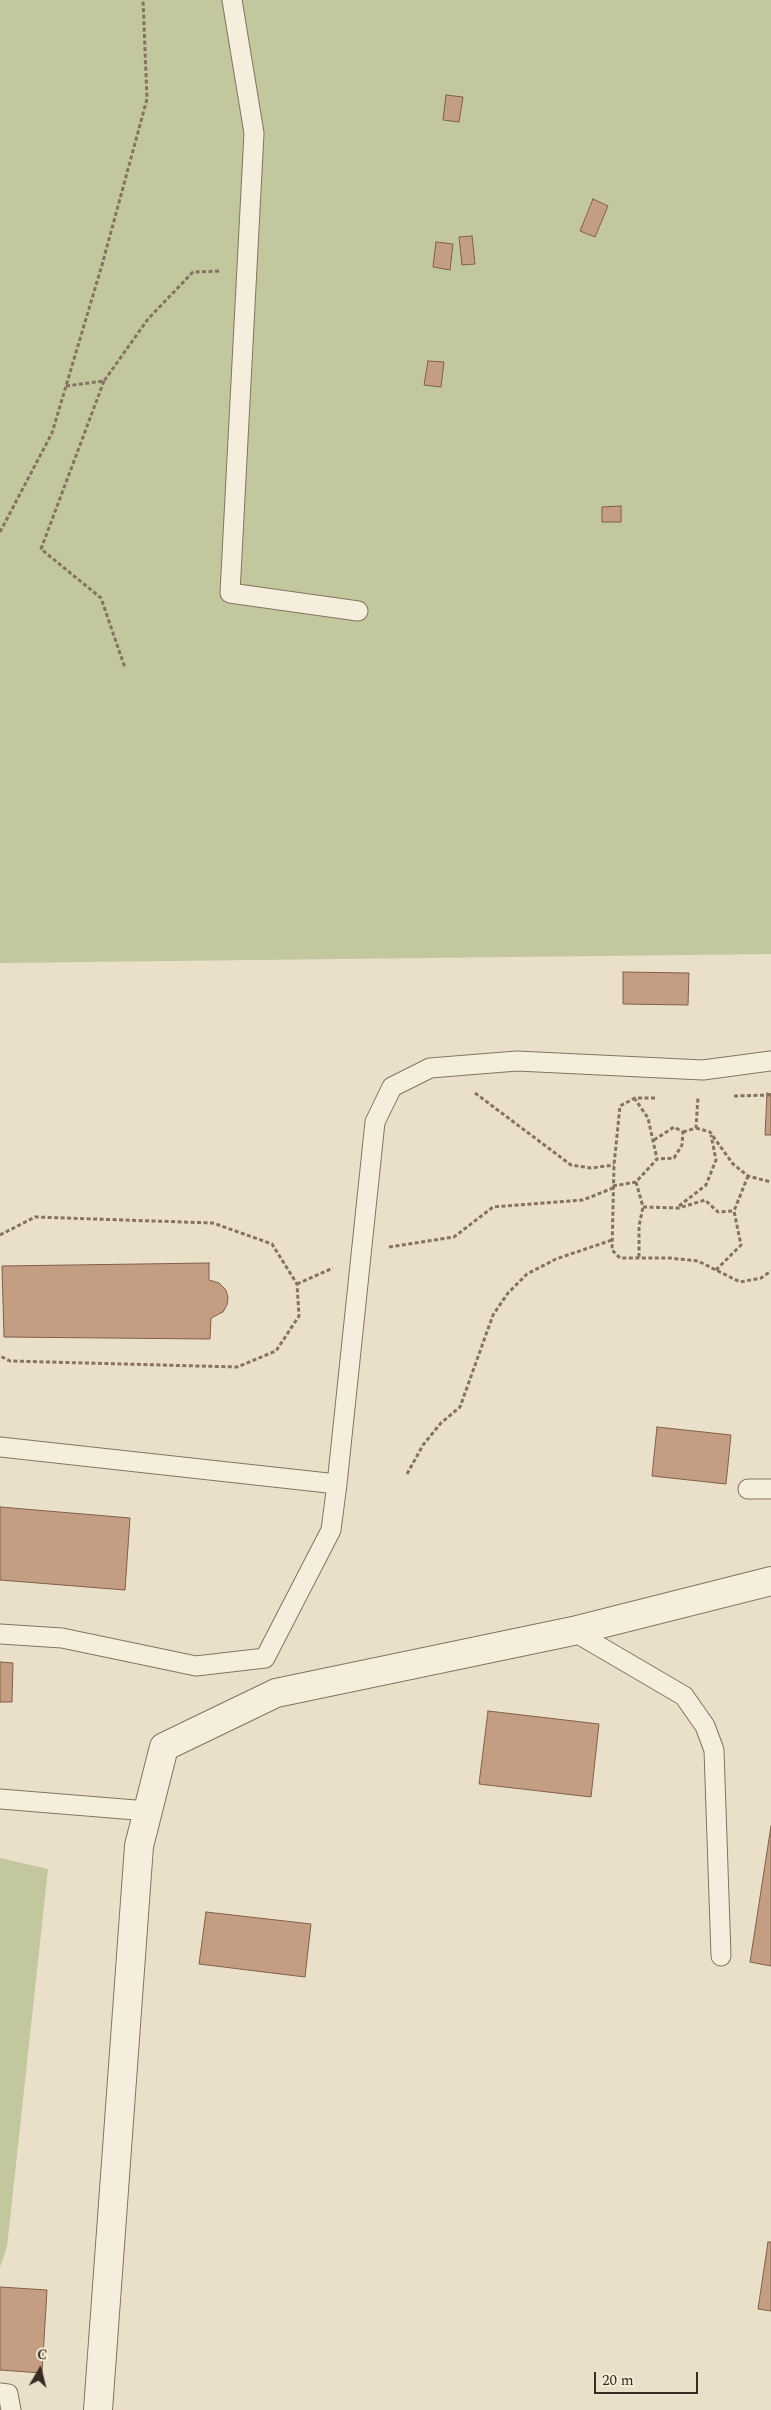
<!DOCTYPE html>
<meta charset="utf-8">
<style>
body{margin:0}
#map{position:relative;width:771px;height:2410px;overflow:hidden;background:#eae0c9;font-family:Spectral,serif}
canvas{display:block}
.north{position:absolute;left:15px;top:2345px;width:50px;height:50px;-webkit-text-stroke:4px #f2ebd8;paint-order:stroke;rotate:8deg;font-size:14px;font-weight:700;line-height:20px;text-align:center;color:#372c21}
.north::after{content:'';display:block;margin:auto;width:18px;height:22px;background:#372c21;clip-path:polygon(50% 0,100% 100%,50% 72%,0 100%)}
.scale{position:absolute;left:594px;top:2372px;width:104px;height:22px;box-sizing:border-box;border:2px solid #372c21;border-top:0;padding-left:6px;font-size:15px;line-height:18px;white-space:nowrap;color:#372c21;-webkit-text-stroke:4px #f2ebd8;paint-order:stroke}
</style>
<div id="map">
<canvas width="771" height="2410"></canvas>
<div class="north">С</div>
<div class="scale">20 m</div>
</div>
<script>
const c = document.querySelector('canvas').getContext('2d');
c.lineJoin = 'round';
function fillPath(path, color) { c.fillStyle = color; c.fill(path, 'evenodd'); }
const toPath = rows => new Path2D(rows.map(r => 'M' + r).join(''));
function strokePath(path, color, width, dash) { c.strokeStyle = color; c.lineWidth = width; c.lineCap = dash ? 'butt' : 'round'; c.setLineDash(dash || []); c.stroke(path); }
const green = toPath([
 [0,0,771,0,771,954,0,963],
 [0,1858,48,1869,7,2247,0,2267]
]);
const building = toPath([
 [446,95,463,97,459,122,443,120,446,95],
 [593,199,608,206,595,237,580,231,593,199],
 [472,236,475,264,462,265,459,237,472,236],
 [436,242,453,244,450,270,433,267,436,242],
 [428,361,444,362,441,387,424,385,428,361],
 [621,506,621,522,602,522,602,507,621,506],
 [623,972,689,973,688,1005,623,1004,623,972],
 [767,1093,771,1094,771,1135,765,1135,767,1093],
 [209,1263,209,1280,219,1283,226,1290,228,1298,227,1305,223,1312,211,1318,210,1339,4,1337,2,1266,209,1263],
 [657,1427,731,1435,726,1484,652,1476,657,1427],
 [0,1507,130,1518,125,1590,0,1580,0,1507],
 [0,1662,13,1663,12,1702,0,1702,0,1662],
 [488,1711,599,1724,591,1797,479,1784,488,1711],
 [771,1826,771,1966,750,1962,771,1826],
 [206,1912,311,1924,305,1977,199,1964,206,1912],
 [768,2242,771,2242,771,2311,758,2309,768,2242],
 [0,2287,47,2290,42,2373,0,2370,0,2287]
]);
const path = toPath([
 [104,381,41,549,101,598,125,668],
 [66,386,104,381,148,319,193,272,220,271],
 [0,532,52,433,102,265,147,99,143,0],
 [475,1093,571,1165,591,1168,614,1165],
 [734,1096,771,1095],
 [655,1098,635,1098,620,1106,614,1165,612,1250,620,1258,670,1258,698,1261,740,1282,761,1278,771,1271],
 [696,1128,710,1132,733,1164,748,1176,771,1182],
 [683,1132,696,1128,698,1097],
 [654,1140,674,1127,683,1132,682,1145,674,1158,657,1159],
 [636,1182,643,1207,679,1208,705,1200,718,1212,734,1211],
 [613,1186,636,1182,657,1159,648,1118,635,1099],
 [679,1206,706,1185,716,1160,711,1135],
 [0,1235,35,1217,213,1223,272,1244,297,1284,299,1316,276,1351,237,1367,10,1361,0,1356],
 [389,1247,454,1237,493,1207,583,1200,613,1188],
 [639,1257,639,1226,643,1207],
 [716,1270,741,1245,734,1211,748,1176],
 [297,1284,333,1268],
 [407,1474,423,1445,441,1423,460,1407,493,1315,508,1293,527,1274,556,1259,612,1240]
]);
const service = toPath([
 [232,0,254,133,230,593,358,611],
 [0,1447,337,1484,375,1122,392,1087,430,1068,517,1061,703,1070,771,1061],
 [748,1489,771,1489],
 [573,1631,684,1696,705,1726,714,1750,721,1956],
 [0,1634,62,1638,196,1666,265,1658,331,1530,337,1484],
 [0,1799,148,1811],
 [0,2393,8,2394,11,2410]
]);
const minor = toPath([
 [98,2410,139,1846,164,1747,276,1693,573,1631,771,1581]
]);
fillPath(green, '#c2c79e');
fillPath(building, '#c49e83');
strokePath(building, '#815f48', 1);
strokePath(service, '#857360', 21);
strokePath(minor, '#857360', 30);
strokePath(path, '#857360', 3, [4, 2.5]);
strokePath(service, '#f6eedc', 19);
strokePath(minor, '#f6eedc', 28);
</script>
